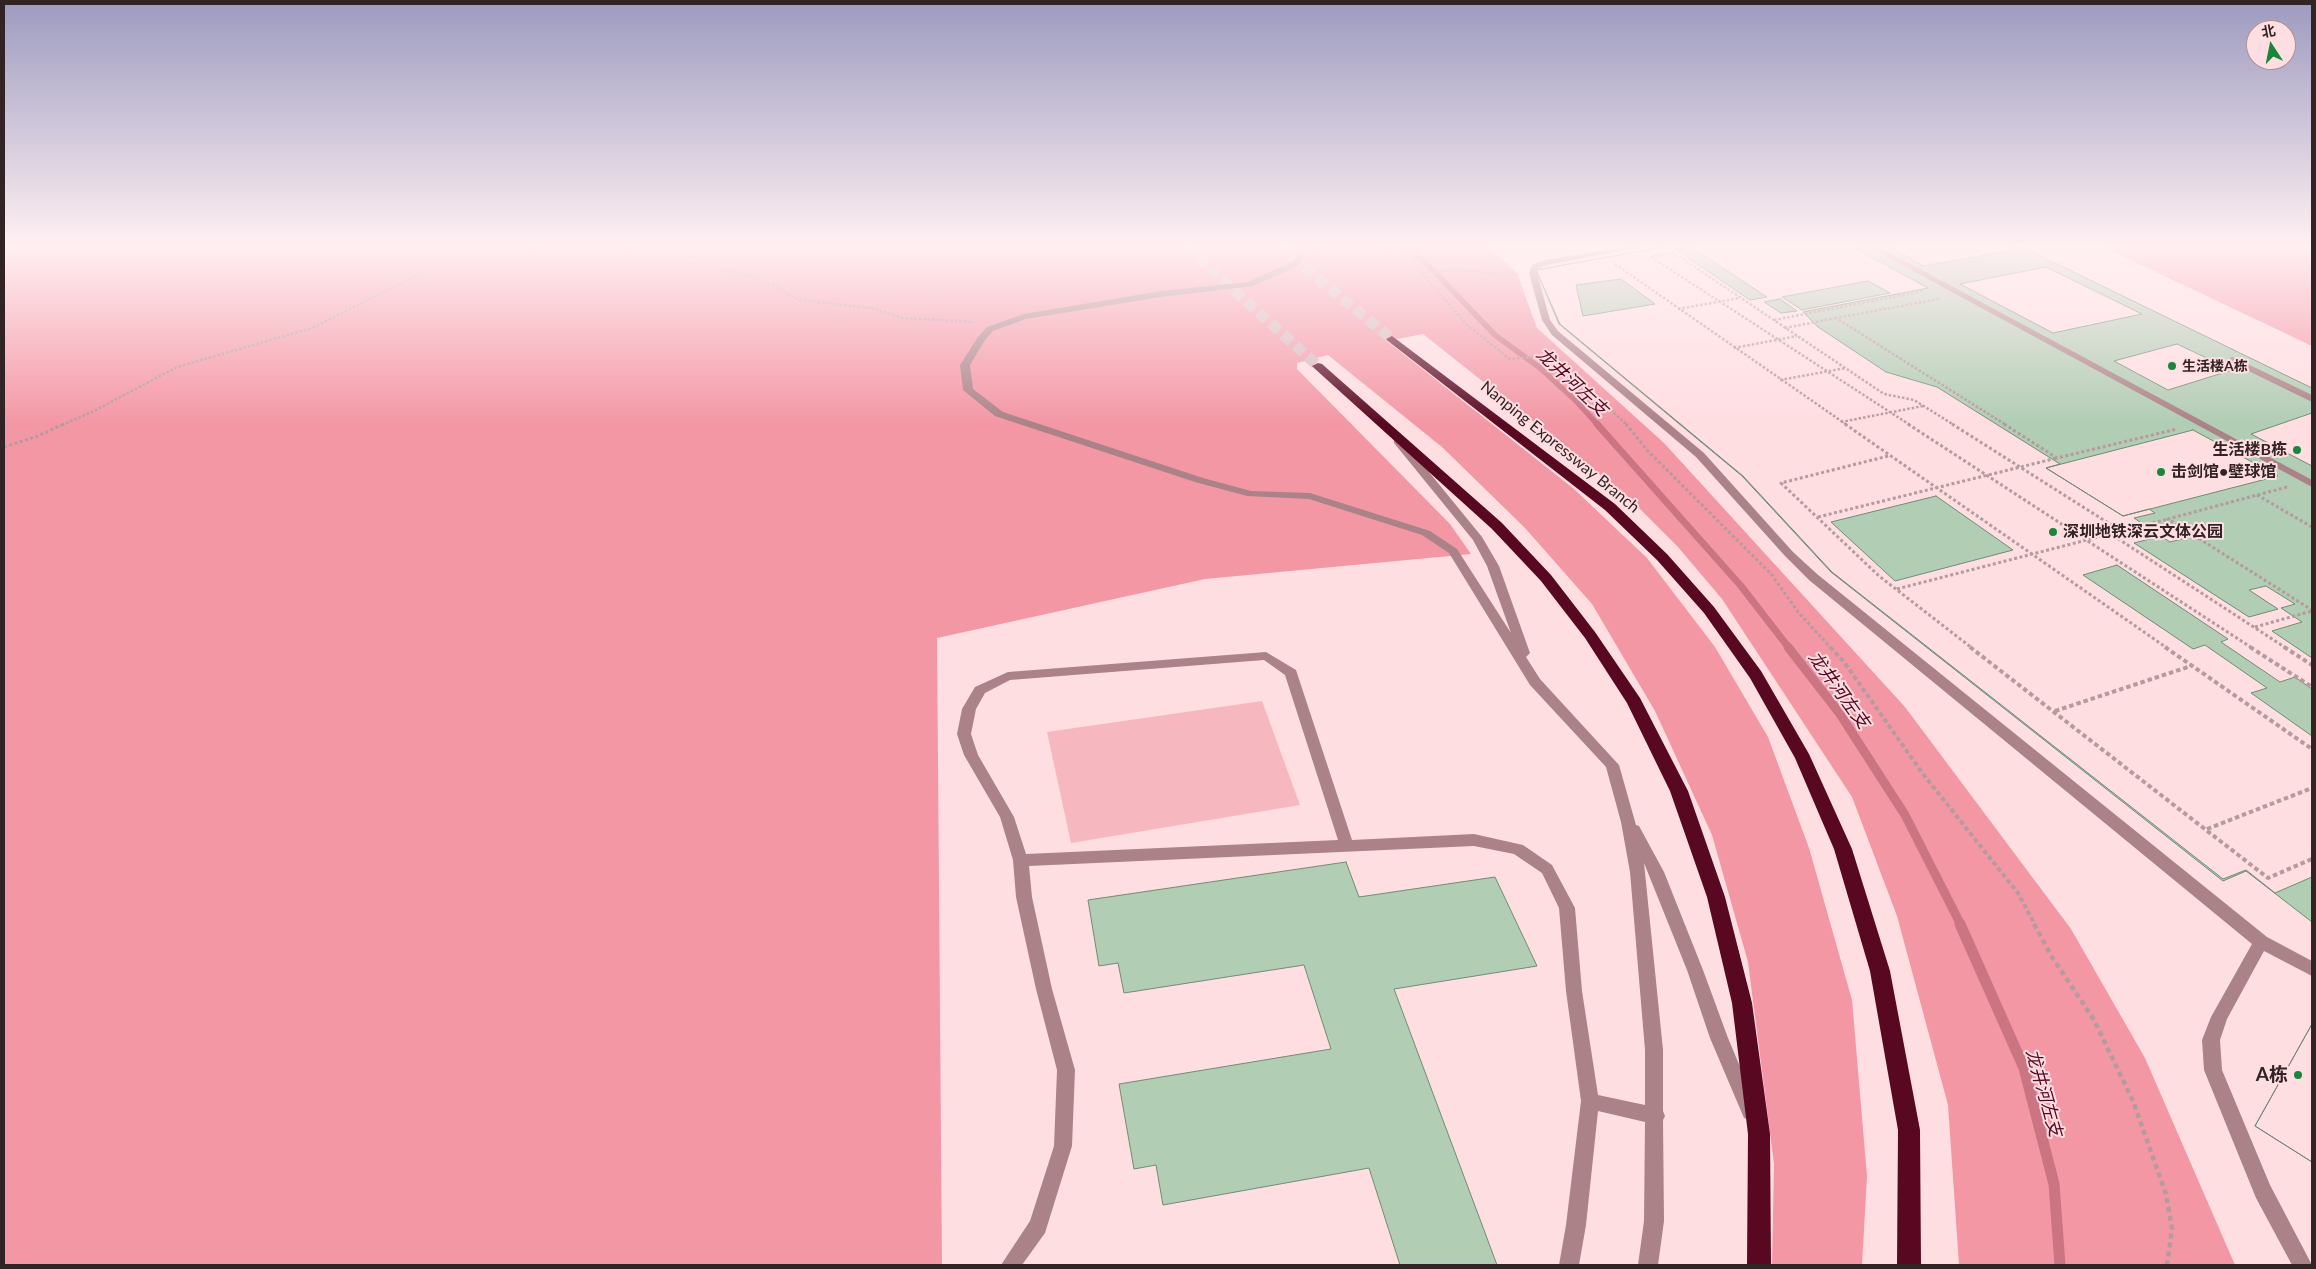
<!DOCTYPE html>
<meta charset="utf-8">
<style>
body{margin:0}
#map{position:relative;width:2316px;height:1269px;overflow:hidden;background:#ffdee2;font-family:Lato,"Noto Sans SC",sans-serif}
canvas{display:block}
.frame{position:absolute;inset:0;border:5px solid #322325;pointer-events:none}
.north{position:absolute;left:2246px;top:20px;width:50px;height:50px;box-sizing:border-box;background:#ffdee2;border:1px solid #ad9396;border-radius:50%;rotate:349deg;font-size:14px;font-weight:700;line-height:20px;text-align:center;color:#322325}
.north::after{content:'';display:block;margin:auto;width:18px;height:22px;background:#19863c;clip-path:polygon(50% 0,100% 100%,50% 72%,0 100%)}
</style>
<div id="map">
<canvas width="2316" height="1269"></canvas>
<div class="frame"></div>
<div class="north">北</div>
</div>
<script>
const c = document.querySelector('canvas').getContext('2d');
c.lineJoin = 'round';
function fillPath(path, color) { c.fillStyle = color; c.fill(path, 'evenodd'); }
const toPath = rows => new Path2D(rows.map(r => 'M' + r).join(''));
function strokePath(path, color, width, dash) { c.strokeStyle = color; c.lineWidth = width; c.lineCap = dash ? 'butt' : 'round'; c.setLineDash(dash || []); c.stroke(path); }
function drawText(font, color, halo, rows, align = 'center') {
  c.font = font + ' Lato,"Noto Sans SC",sans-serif'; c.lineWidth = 4; c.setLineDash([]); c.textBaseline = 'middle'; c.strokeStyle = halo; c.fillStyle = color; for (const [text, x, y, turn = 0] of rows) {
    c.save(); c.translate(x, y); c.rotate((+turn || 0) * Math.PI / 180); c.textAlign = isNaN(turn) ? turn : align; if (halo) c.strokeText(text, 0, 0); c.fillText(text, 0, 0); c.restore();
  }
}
const green = toPath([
 [1262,701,1300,805,1071,843,1047,732]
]);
const forest = toPath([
 [4,246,1488,246,1517,273,1537,328,1664,443,1905,707,2071,929,2145,1058,2235,1265,1959,1265,1948,1105,1897,916,1852,797,1722,599,1678,547,1627,496,1423,334,1387,341,1574,489,1647,558,1715,647,1768,737,1809,848,1852,1000,1867,1176,1862,1265,1772,1265,1774,1164,1748,962,1712,835,1655,711,1592,604,1525,528,1442,447,1328,355,1297,363,1297,369,1450,524,1471,554,1205,579,937,638,942,1265,4,1265],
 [2101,246,2312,246,2312,346]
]);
const streamFar3 = toPath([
 [1405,246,1424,261,1495,335,1540,368,1575,400,1598,425]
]);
const streamFar2 = toPath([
 [1597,424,1741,586,1789,648]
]);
const streamFar1 = toPath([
 [1788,647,1840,714,1905,815,1961,925]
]);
const stream = toPath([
 [1960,924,2024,1068,2054,1184,2060,1265]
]);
const building = toPath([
 [1669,246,2020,246,2312,388,2312,922,2246,871,2223,881,1831,572,1742,476,1559,324,1536,270,1669,246],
 [1670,246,1851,246,1928,288,1803,312,1818,327,1886,372,1937,387,2060,464,2046,468,2123,516,2149,509,2155,513,2134,518,2153,531,2174,526,2190,537,2170,542,2161,536,2134,543,2249,617,2278,609,2249,590,2266,586,2295,604,2281,608,2302,622,2272,631,2312,658,2312,877,2275,893,2246,870,2223,879,1832,572,1743,476,1560,324,1536,270,1670,246],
 [1888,246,2007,246,2014,250,1924,266,1888,246],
 [1691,247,1767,297,1750,300,1675,249,1691,247],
 [2046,267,2142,314,2053,333,1960,284,2046,267],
 [1621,279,1655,304,1583,316,1576,285,1621,279],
 [1868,281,1890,293,1802,310,1782,297,1868,281],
 [1780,299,1797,311,1781,313,1764,302,1780,299],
 [2177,344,2232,370,2168,390,2114,361,2177,344],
 [2312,413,2312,466,2251,434,2312,413],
 [2193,430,2278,476,2123,516,2046,468,2193,430],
 [1936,496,2013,550,1895,581,1831,522,1936,496],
 [2117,565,2228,639,2221,642,2280,682,2295,677,2312,689,2312,736,2251,693,2267,688,2205,645,2193,649,2083,575,2117,565],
 [1346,862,1359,897,1495,877,1537,966,1394,989,1497,1265,1400,1265,1369,1168,1163,1205,1156,1165,1134,1169,1119,1084,1331,1049,1304,965,1124,993,1118,963,1099,966,1088,900,1346,862],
 [2312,1024,2312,1162,2255,1126,2312,1024],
 [2312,1024,2312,1162,2255,1126,2312,1024]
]);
const highwayTunnel = toPath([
 [1185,246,1318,366],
 [1279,246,1392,339]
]);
const pathFar3 = toPath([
 [517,246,541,260,573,260,605,250,630,252,651,249],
 [652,246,651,249,659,256,750,276,773,285,799,300,872,308,903,318,974,322],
 [1313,255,1374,263,1387,259,1388,253,1394,250,1413,258,1422,273,1453,270,1518,275],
 [1653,256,1674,253,1884,394,1914,400,1954,425],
 [1651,257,1910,425],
 [1615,264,1847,425],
 [1422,273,1466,324,1510,359,1543,356,1598,398,1627,425],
 [1939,299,1836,318,2006,425],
 [1678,309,1739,298],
 [1774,320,1924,291],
 [1785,328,1836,318],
 [1734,348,1797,336],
 [1780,380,1846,368],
 [1841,422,1923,406],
 [62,425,94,411,177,367,312,328,416,276,457,246]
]);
const pathFar2 = toPath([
 [1626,424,1647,450,1772,575,1798,612,1831,648],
 [1845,424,2167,648],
 [1908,424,2252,648],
 [1952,424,2121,531,2117,538,2286,648],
 [2004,424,2057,458,2177,429],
 [4,447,38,436,64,424],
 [1888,456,1781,483,1879,576,1972,648],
 [2287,487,2168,519,2312,610],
 [2257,495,2312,527],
 [1818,517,2057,458],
 [1897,589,2168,519],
 [2255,627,2312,611]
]);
const pathFar1 = toPath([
 [1830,647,1844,662,1923,774,2018,893,2035,925],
 [1970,647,2268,878,2312,859],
 [2165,647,2312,749],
 [2250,647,2312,687],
 [2284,647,2312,665],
 [2055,711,2191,666],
 [2207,829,2312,788]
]);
const path = toPath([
 [2034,924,2052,957,2094,1020,2133,1101,2166,1194,2172,1229,2167,1265]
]);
const minor = toPath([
 [1292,246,1300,246,1305,255,1298,266,1253,286,1161,297,1026,319,993,331,985,340,970,365,973,389,1003,412,1203,478,1251,491,1310,493,1430,531,1457,549,1511,633,1487,566,1473,540,1394,443,1394,439,1402,439,1482,537,1499,566,1530,653,1526,657,1540,679,1619,765,1636,825,1639,826,1664,872,1703,970,1728,1038,1759,1112,1756,1118,1750,1120,1744,1118,1710,1038,1687,970,1644,863,1663,1050,1663,1111,1665,1116,1663,1120,1664,1221,1658,1265,1638,1265,1644,1221,1645,1122,1598,1111,1586,1225,1579,1265,1559,1265,1566,1225,1581,1101,1566,991,1559,908,1542,873,1514,854,1474,846,1029,866,1032,897,1052,989,1075,1070,1072,1146,1045,1233,1022,1265,1001,1265,1030,1221,1054,1146,1057,1070,1036,989,1016,897,1013,860,1000,817,964,755,957,734,962,709,975,687,1008,672,1266,652,1296,670,1352,840,1474,834,1523,845,1552,865,1575,908,1582,991,1598,1095,1645,1105,1645,1050,1630,872,1621,822,1606,767,1530,685,1449,553,1422,535,1309,499,1247,496,1195,482,995,416,963,390,960,365,978,337,987,327,1024,314,1161,291,1248,282,1292,262,1297,255,1292,246],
 [1264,660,1285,675,1338,840,1026,854,1014,817,978,755,971,734,976,709,985,693,1010,680,1264,660],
 [1628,246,1647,246,1547,265,1539,268,1537,273,1550,320,1558,331,1704,453,1793,552,1817,574,2267,937,2312,961,2312,976,2264,951,2227,1019,2220,1040,2222,1070,2270,1185,2312,1265,2292,1265,2256,1198,2204,1070,2202,1040,2211,1017,2252,944,1809,580,1785,556,1696,457,1552,335,1542,320,1529,273,1532,265,1545,260,1628,246],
 [1867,246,1877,246,2312,480,2312,487,1867,246],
 [2233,357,2312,395,2312,402,2230,362,2230,358,2233,357]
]);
const highway = toPath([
 [1392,336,1615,504,1667,554,1714,607,1761,671,1809,754,1852,849,1890,971,1920,1130,1921,1265,1897,1265,1898,1130,1870,971,1834,849,1795,758,1750,678,1704,613,1657,560,1605,510,1388,341,1386,339,1392,336],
 [1318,363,1322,364,1502,523,1551,575,1595,632,1640,698,1688,791,1725,897,1752,1003,1770,1134,1771,1265,1747,1265,1748,1134,1732,1003,1707,897,1670,791,1627,703,1585,638,1541,581,1492,529,1314,368,1312,366,1318,363]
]);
const markers = [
 [2172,366,5,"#19863c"],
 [2297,450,5,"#19863c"],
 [2161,472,5,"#19863c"],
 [2053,532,5,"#19863c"],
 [2298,1075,5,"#19863c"]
];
const farPoinames = [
 ["生活楼A栋",2182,366]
];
const streetNames = [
 ["Nanping Expressway Branch",1560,447,39]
];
const poiNames = [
 ["生活楼B栋",2287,450,"right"],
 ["击剑馆•壁球馆",2171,472],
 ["深圳地铁深云文体公园",2063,532]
];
const waterNames = [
 ["龙井河左支",1572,382,43],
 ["龙井河左支",1839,690,54],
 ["龙井河左支",2044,1093,74]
];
const nearPoinames = [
 ["A栋",2288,1075]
];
fillPath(green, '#f6b7bf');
fillPath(forest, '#f397a5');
strokePath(streamFar3, '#cb7482', 5.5);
strokePath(streamFar2, '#cb7482', 7);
strokePath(streamFar1, '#cb7482', 9);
strokePath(stream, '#cb7482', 11);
fillPath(building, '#b1cdb4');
strokePath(building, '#718b74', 1);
strokePath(highwayTunnel, '#d6b9bc', 11, [11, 5.5]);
strokePath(pathFar3, '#b59a9e', 2.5, [2.5, 2]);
strokePath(pathFar2, '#b59a9e', 3, [3, 2.5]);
strokePath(pathFar1, '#b59a9e', 4, [4.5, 3]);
strokePath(path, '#b59a9e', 4.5, [5, 4]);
fillPath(minor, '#aa8287');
fillPath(highway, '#580821');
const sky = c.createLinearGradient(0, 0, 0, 424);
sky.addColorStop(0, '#9c9abf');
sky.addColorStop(0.58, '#fff0f2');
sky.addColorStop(1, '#fff0f200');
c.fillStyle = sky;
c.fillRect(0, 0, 2316, 424);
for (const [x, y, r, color] of markers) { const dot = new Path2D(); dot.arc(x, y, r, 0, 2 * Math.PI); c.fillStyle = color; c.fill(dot); strokePath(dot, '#ffdee2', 2); }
drawText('bold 14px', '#322325', '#ffdee2', farPoinames, 'left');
drawText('16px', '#322325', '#ffdee2', streetNames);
drawText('bold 16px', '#322325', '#ffdee2', poiNames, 'left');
drawText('italic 18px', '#580620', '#ffdee2', waterNames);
drawText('bold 19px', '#322325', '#ffdee2', nearPoinames, 'right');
</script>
